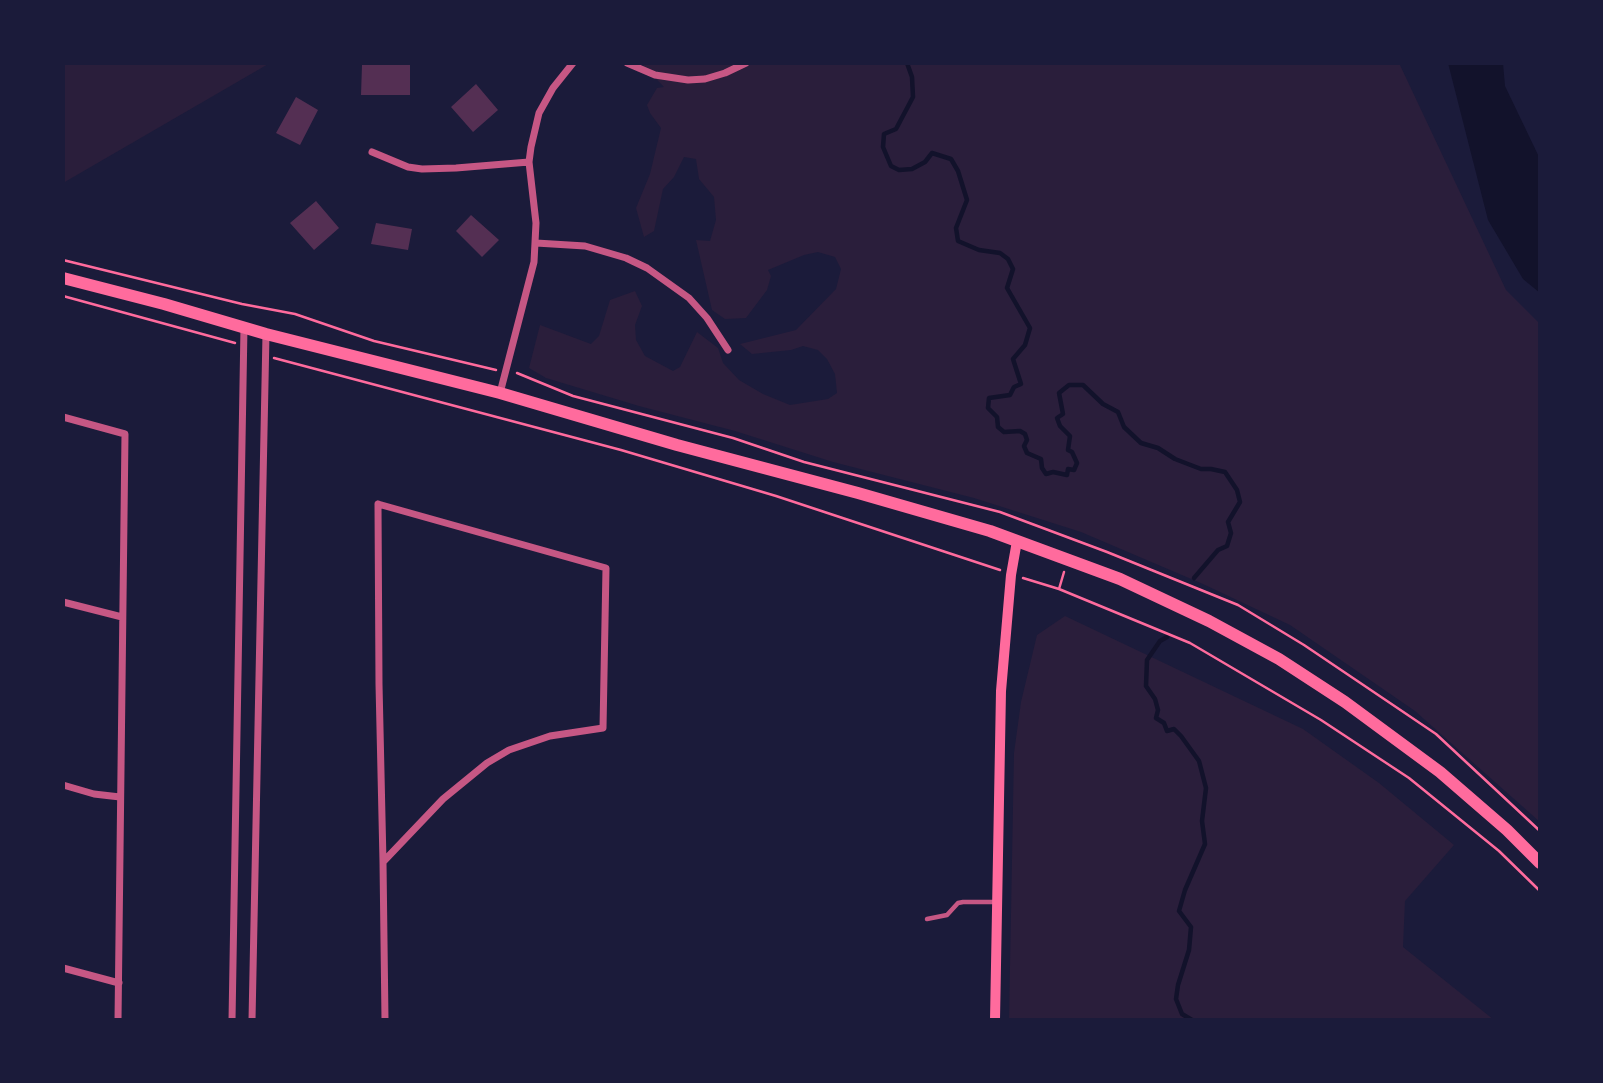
<!DOCTYPE html>
<style>
body{margin:0}
#map{position:relative;width:1603px;height:1083px;overflow:hidden;background:#1b1b3a;font-family:Overpass,sans-serif}
canvas{display:block}
.frame{position:absolute;inset:0;border:65px solid #1b1b3a;pointer-events:none}
</style>
<div id="map">
<canvas width="1603" height="1083"></canvas>
<div class="frame"></div>
</div>
<script>
const c = document.querySelector('canvas').getContext('2d');
c.lineJoin = 'round';
function fillPath(path, color) { c.fillStyle = color; c.fill(path, 'evenodd'); }
const toPath = rows => new Path2D(rows.map(r => 'M' + r).join(''));
function strokePath(path, color, width, dash) { c.strokeStyle = color; c.lineWidth = width; c.lineCap = dash ? 'butt' : 'round'; c.setLineDash(dash || []); c.stroke(path); }
const green = toPath([
 [63,63,270,63,63,183],
 [641,63,1399,63,1506,290,1540,324,1540,822,1415,711,1290,625,1203,584,1081,532,974,498,833,462,735,431,639,406,546,378,529,368,540,325,591,344,599,336,610,300,635,291,642,306,635,325,636,340,645,356,673,371,680,367,697,332,718,348,723,363,739,380,763,394,790,405,828,399,837,393,835,374,827,359,818,350,803,346,791,350,752,354,740,344,796,330,836,289,841,269,835,257,818,252,804,255,768,270,771,276,767,290,746,318,725,319,712,310,696,240,710,241,716,220,714,197,699,179,696,159,684,157,674,177,663,189,654,231,644,237,636,208,650,174,661,128,650,113,647,105,657,88,664,87],
 [1065,616,1303,729,1379,783,1454,845,1405,901,1403,947,1494,1020,1009,1020,1014,753,1021,702,1037,635]
]);
const water = toPath([
 [1448,63,1503,63,1505,86,1540,159,1540,293,1523,279,1488,220]
]);
const stream = toPath([
 [907,63,912,77,913,97,896,129,884,134,883,147,891,166,899,170,912,169,925,162,932,153,951,159,958,171,967,200,956,228,958,241,979,250,1000,253,1008,259,1013,269,1007,288,1030,328,1025,345,1013,359,1021,384,1014,387,1010,395,989,398,988,408,997,417,998,427,1004,432,1020,431,1025,434,1027,440,1024,446,1027,453,1041,459,1042,468,1046,474,1053,472,1067,475,1068,469,1074,470,1077,463,1072,452,1068,450,1070,436,1060,426,1057,418,1063,414,1059,393,1069,385,1083,385,1103,404,1118,412,1124,427,1141,443,1158,448,1175,459,1201,469,1211,469,1225,472,1237,490,1240,502,1228,522,1231,533,1227,546,1218,550,1194,578],
 [1167,637,1160,641,1147,660,1146,686,1155,699,1158,710,1156,718,1164,723,1167,731,1174,729,1181,736,1199,761,1206,788,1202,821,1205,844,1185,890,1179,911,1191,927,1189,950,1178,985,1176,999,1182,1014,1192,1020]
]);
const building = toPath([
 [362,65,410,65,410,95,361,95],
 [476,84,498,110,473,132,451,107],
 [296,97,318,110,300,145,276,133],
 [316,201,339,228,314,250,290,223],
 [471,215,499,240,482,257,456,231],
 [376,223,412,229,408,250,371,244]
]);
const path = toPath([
 [63,260,242,304,295,314,374,341,496,370],
 [63,296,235,343],
 [274,358,621,450,776,496,1000,570],
 [517,373,573,396,733,438,804,462,1000,512,1107,552,1238,605,1304,645,1436,734,1540,831],
 [1023,578,1059,589,1190,643,1321,720,1409,778,1499,851,1540,891],
 [1059,589,1064,572]
]);
const service = toPath([
 [927,919,947,915,958,903,963,902,996,902]
]);
const minor = toPath([
 [627,63,655,75,688,80,705,79,725,73,746,63],
 [372,152,408,167,422,169,456,168,529,162],
 [536,243,585,246,626,258,647,268,689,298,707,318,728,350],
 [500,393,534,262,536,223,529,162,531,147,539,113,553,88,573,63],
 [63,417,125,434,118,1020],
 [378,504,606,568,603,728,550,736,509,750,487,763,443,799,383,862,379,684,378,504],
 [63,602,122,617],
 [63,785,94,794,120,797],
 [383,862,385,1020],
 [63,968,119,983],
 [232,1020,244,327],
 [252,1020,266,334]
]);
const secondary = toPath([
 [995,1020,1001,691,1011,575,1017,541]
]);
const primary = toPath([
 [63,278,164,304,266,334,500,393,677,445,858,493,990,531,1120,579,1209,621,1279,659,1345,702,1440,772,1507,830,1540,863]
]);
fillPath(green, '#2a1e3b');
fillPath(water, '#12122b');
strokePath(stream, '#12122b', 4.5);
fillPath(building, '#542f53');
strokePath(path, '#ff6b9d', 2.5);
strokePath(service, '#c65784', 4.5);
strokePath(minor, '#c65784', 7);
strokePath(secondary, '#ff6b9d', 10);
strokePath(primary, '#ff6b9d', 12);
</script>
